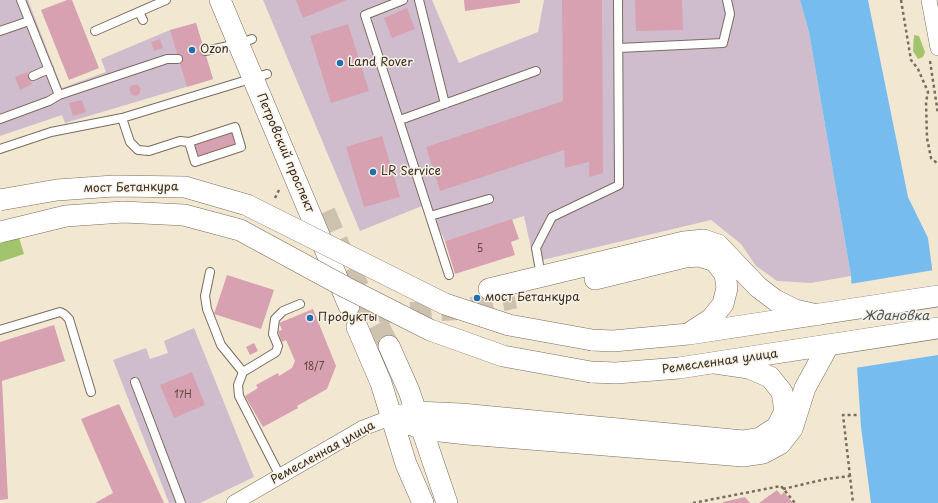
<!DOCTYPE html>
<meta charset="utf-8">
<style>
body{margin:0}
canvas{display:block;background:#f2e8d2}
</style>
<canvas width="938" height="503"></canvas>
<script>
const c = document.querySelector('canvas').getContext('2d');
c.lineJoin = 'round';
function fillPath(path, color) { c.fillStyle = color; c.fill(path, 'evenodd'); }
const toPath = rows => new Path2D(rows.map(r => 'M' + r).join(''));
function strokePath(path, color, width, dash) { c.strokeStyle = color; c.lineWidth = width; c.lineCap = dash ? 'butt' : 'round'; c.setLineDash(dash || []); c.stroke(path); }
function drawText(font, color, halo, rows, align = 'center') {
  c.font = font + ' "Playpen Sans",sans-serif'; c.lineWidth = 3; c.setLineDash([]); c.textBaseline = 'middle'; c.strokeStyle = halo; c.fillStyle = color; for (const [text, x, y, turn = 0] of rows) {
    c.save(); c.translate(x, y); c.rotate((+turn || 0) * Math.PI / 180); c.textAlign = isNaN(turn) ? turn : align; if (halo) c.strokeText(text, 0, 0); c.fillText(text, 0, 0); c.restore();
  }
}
const industrial = toPath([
 [0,0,28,0,62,88,106,72,101,59,170,30,196,23,213,79,65,123,62,115,0,136],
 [263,0,432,0,459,63,538,32,544,0,800,0,809,32,851,276,811,283,777,281,756,266,741,244,711,220,534,262,524,216,445,241,427,204,360,231],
 [194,328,254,477,200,503,169,503,113,360,146,348,150,359,168,353,164,341]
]);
const green = toPath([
 [914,35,919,36,925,52,923,57,918,59,913,51],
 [17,231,24,254,0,262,0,237]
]);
const water = toPath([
 [800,0,868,0,908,197,928,238,938,313,938,503,871,503,861,427,851,276,809,32]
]);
const pier = toPath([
 [934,270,938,298,938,355,855,368,850,284]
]);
const building = toPath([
 [67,0,72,0,99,68,69,80,41,10],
 [296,0,347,0,303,18],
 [464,0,520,0,520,3,465,11],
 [562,0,602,0,603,173,589,177,589,162,565,168,564,150,440,191,426,147,563,101],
 [635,0,682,0,683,30,636,31],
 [407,8,415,29,392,38,384,18],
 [196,23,213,79,187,87,170,30],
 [348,24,369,91,331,103,310,36],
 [160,39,163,48,154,51,151,42],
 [27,72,32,84,20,90,15,77],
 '129.5 90a5.5 5.5 0 1 1 11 0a5.5 5.5 0 1 1-11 0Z',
 [82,100,86,112,73,116,69,103],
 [232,133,235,144,198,156,195,145],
 [382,136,400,197,364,207,346,147],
 [512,219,519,239,511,242,515,255,455,274,445,241],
 [227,275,274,290,261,329,214,314],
 [313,309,336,366,327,389,297,406,298,408,263,427,245,396,258,388,256,385,278,373,279,376,292,368,295,361,286,340,282,342,280,337,278,331,282,330,279,323],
 [54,325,65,361,2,381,8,499,0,500,0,342],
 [254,343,258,351,250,355,246,347],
 [192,372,205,405,174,418,160,385],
 [119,404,164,503,95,503,113,493,81,419],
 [777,490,781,495,784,492,793,503,759,503],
 [745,497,750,503,723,503,723,502]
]);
const secondaryTunnel = toPath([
 [325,212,349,268,389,346],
 [349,306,371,311,405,313,465,309,515,298]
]);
const path = toPath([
 [901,0,911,60,918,69,928,92,926,102,927,138,931,158,938,164],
 [930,61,938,114],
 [275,198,280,188],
 [850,476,843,415,858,415],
 [783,489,826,479,850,476,853,503],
 [693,503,781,486,795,503]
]);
const lane = toPath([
 [21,0,59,95],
 [403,0,365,15,449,275],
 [419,0,445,104],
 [139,12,143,20],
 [0,31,29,21],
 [95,31,166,0],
 [619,48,723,43,730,14,727,0],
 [205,51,238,44,252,39],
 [33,76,49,69],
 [122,118,130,142,138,150,149,151,180,141,189,142,235,127,241,147,195,162,189,142],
 [0,119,49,101,59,95,167,59,178,59],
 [400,120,536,71],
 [0,149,51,132,122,118,267,74],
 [430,216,489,199],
 [210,272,205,296,207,309,221,345,243,372],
 [541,276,536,248,552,217,619,185,618,0],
 [0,330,60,312,64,314,69,319,91,392],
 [135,382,181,503],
 [280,476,239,396,238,385,243,372,276,352,278,346,273,334,275,319,283,311,300,304]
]);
const street = toPath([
 [929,0,938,48],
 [234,503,363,428,392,417]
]);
const secondary = toPath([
 [220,0,349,306],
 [595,279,685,257,699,256,715,261,725,274,727,288,723,304,711,319,691,332],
 [489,289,684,242,704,240,718,245,758,287,775,300,795,310,817,315],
 [357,327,381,383,406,464,423,503],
 [592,340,613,341,689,334,938,296],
 [389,346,409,391,447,503],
 [591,372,616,373,679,368,938,328],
 [392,417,422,429,467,434,743,456,763,453,780,444,792,429,805,388,828,346],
 [392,417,416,412,461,414,743,441,760,438,777,427,785,411,782,392,770,377,749,368,715,363]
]);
const secondaryBridge = toPath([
 [0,200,57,190,114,186,185,187,247,205,445,304,509,325,592,340],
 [0,232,66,216,123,212,184,215,240,230,345,287,430,330,503,356,591,372]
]);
const markers = [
 [192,50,4,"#1f6fb2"],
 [340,63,4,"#1f6fb2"],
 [373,172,4,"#1f6fb2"],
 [477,298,4,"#1f6fb2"],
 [310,318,4,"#1f6fb2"]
];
const numberNames = [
 ["5",480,249],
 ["18/7",314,367],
 ["17Н",183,395]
];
const poiNames = [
 ["Ozon",200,50],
 ["Land Rover",348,63],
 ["LR Service",381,172],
 ["мост Бетанкура",485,298],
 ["Продукты",318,318]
];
const streetNames = [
 ["Петровский проспект",285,153,67],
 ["мост Бетанкура",131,188,-1],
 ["Ремесленная улица",720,362,-8],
 ["Ремесленная улица",323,453,-29]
];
const waterNames = [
 ["Ждановка",896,316]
];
fillPath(industrial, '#cfbdce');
fillPath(green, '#a2c46d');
fillPath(water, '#77bcee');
fillPath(pier, '#f2e8d2');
fillPath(building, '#d8a1b1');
strokePath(secondaryTunnel, '#cdc2ae', 21, [21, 10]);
strokePath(lane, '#7b6c5d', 10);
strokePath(street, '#7b6c5d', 16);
strokePath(secondary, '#7b6c5d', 22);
strokePath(path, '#7b6c5d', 2.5, [3, 3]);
strokePath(lane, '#fff', 8);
strokePath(street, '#fff', 15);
strokePath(secondary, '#fff', 21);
strokePath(secondaryBridge, '#7b6c5d', 22, []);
strokePath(secondaryBridge, '#fff', 21);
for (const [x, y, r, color] of markers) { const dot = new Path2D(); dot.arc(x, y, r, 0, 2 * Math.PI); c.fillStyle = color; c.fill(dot); strokePath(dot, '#f7f3e8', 1.5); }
drawText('10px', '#624843', null, numberNames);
drawText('12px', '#3b2a1e', '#f7f3e8', poiNames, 'left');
drawText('12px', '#3b2a1e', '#f7f3e8', streetNames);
drawText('italic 13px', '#4d565c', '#f7f3e8', waterNames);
</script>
